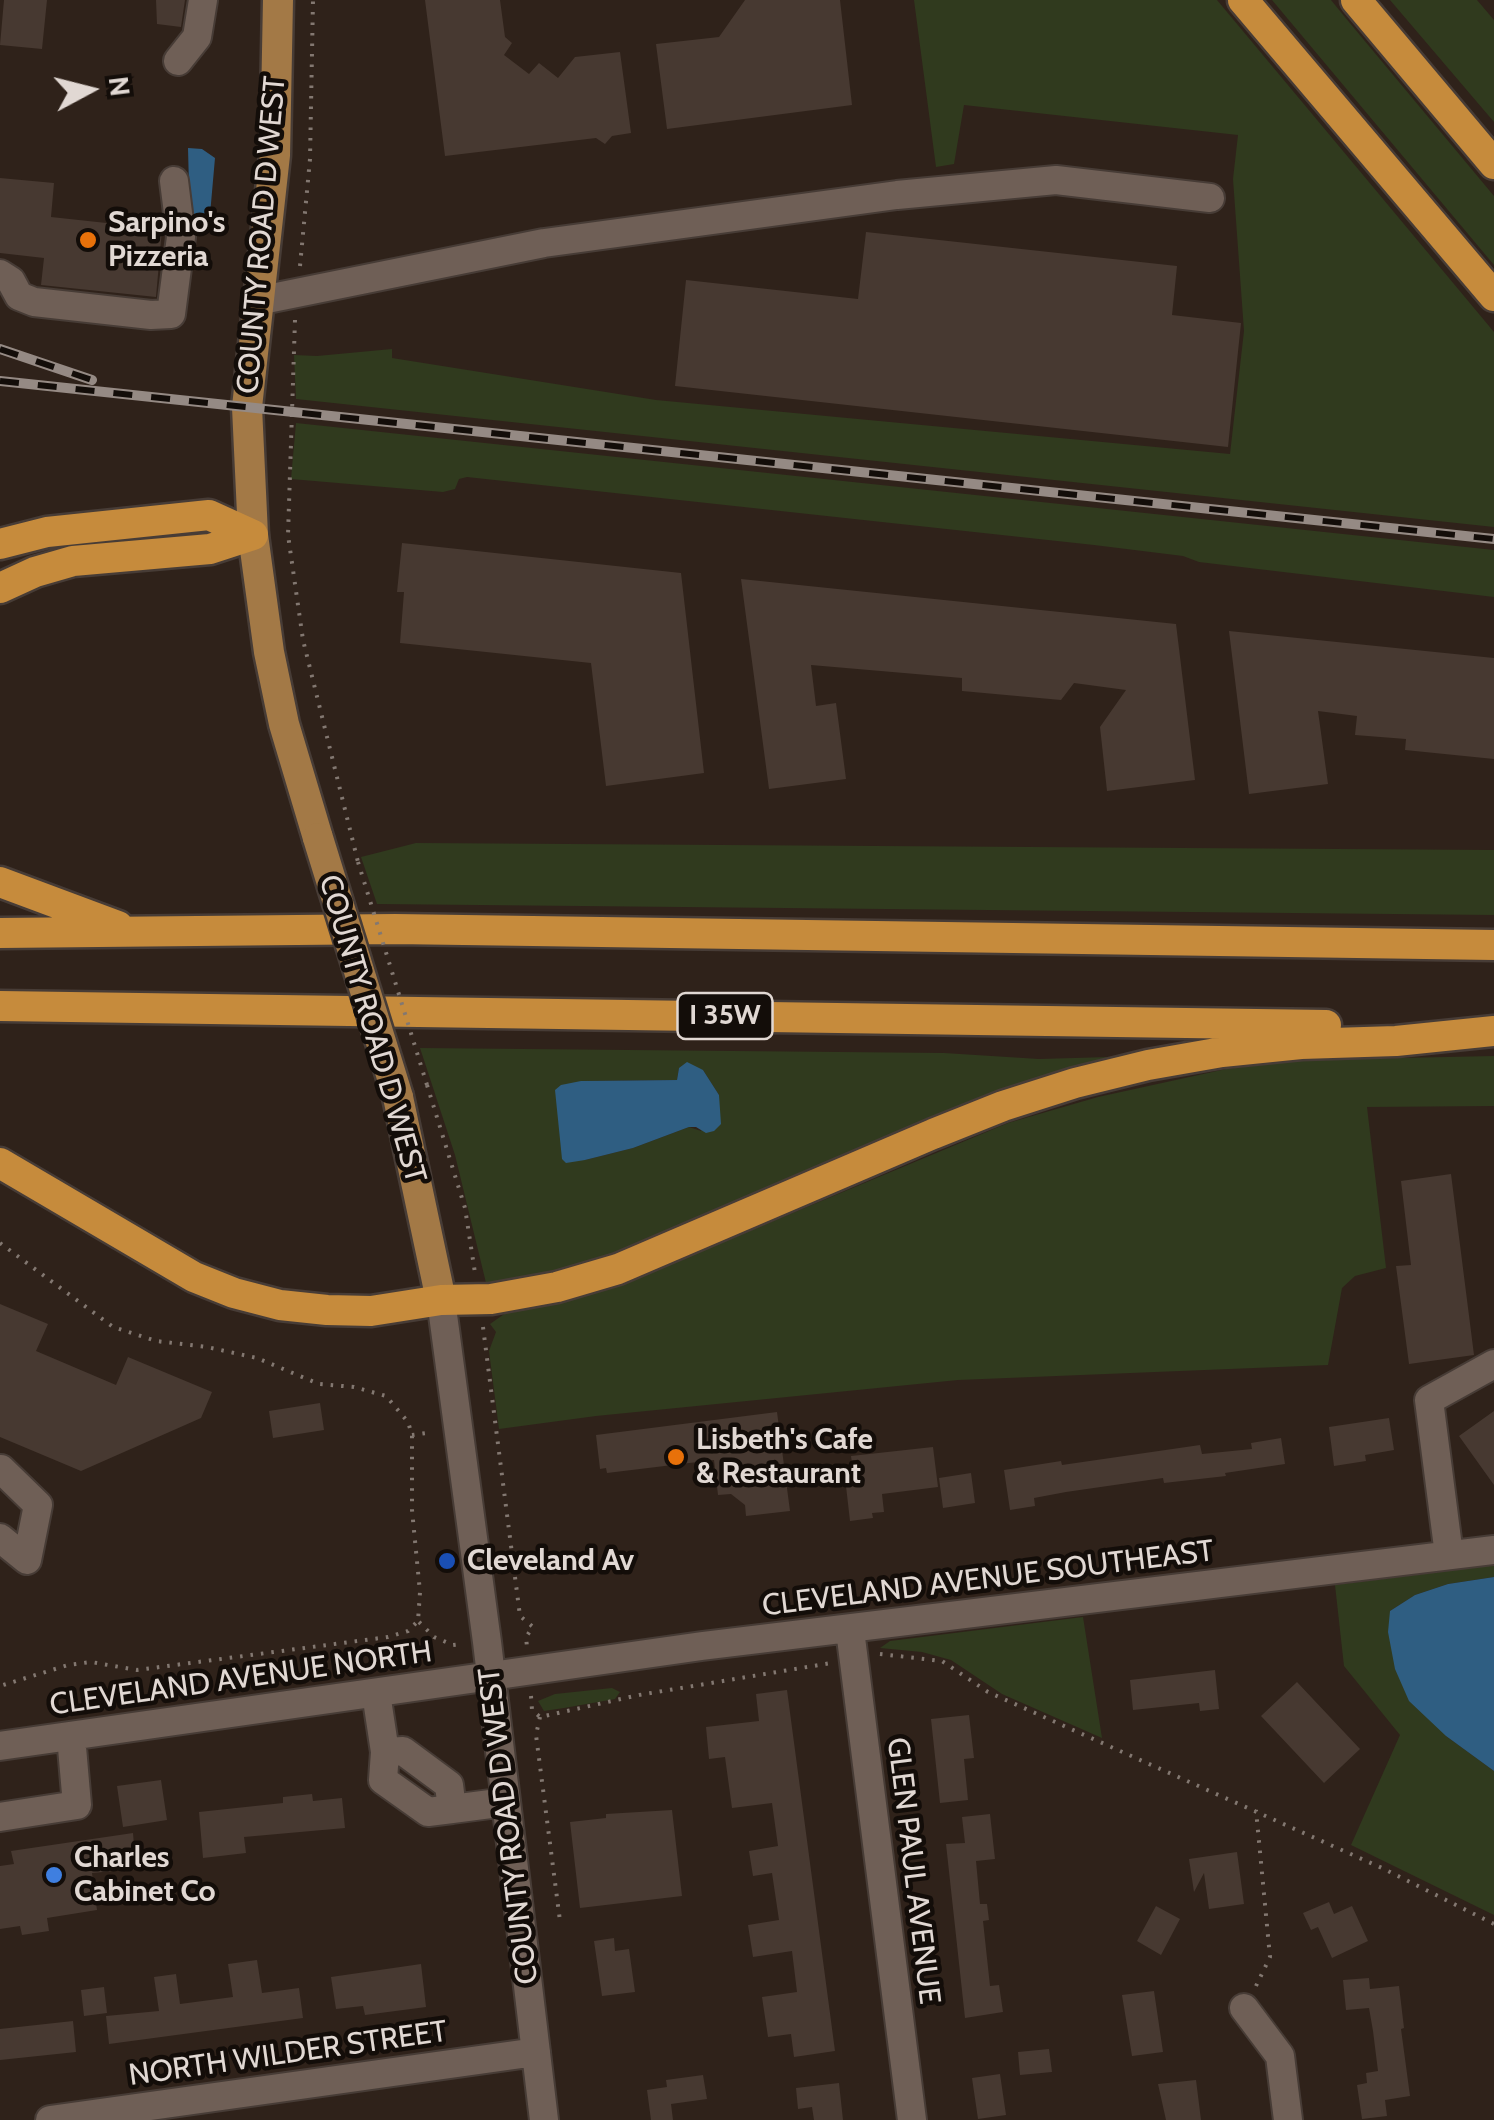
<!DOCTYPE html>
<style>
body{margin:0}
#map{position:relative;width:1494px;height:2120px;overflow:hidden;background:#2f221a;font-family:Cabin,sans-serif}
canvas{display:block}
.north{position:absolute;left:40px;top:40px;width:100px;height:100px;-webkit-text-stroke:8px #130d09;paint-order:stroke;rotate:83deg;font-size:28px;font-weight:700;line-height:40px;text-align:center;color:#e1d8d3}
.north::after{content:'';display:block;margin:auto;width:35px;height:45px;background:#e1d8d3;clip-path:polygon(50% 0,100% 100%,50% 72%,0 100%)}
</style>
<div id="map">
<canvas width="1494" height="2120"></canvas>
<div class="north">N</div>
</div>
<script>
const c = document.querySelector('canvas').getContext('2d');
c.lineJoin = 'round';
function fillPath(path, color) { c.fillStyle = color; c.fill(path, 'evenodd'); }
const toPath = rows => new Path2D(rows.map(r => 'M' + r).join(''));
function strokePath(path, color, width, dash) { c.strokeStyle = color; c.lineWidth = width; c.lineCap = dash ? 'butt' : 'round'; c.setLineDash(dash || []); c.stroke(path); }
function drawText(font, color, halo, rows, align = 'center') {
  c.font = font + ' Cabin,sans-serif'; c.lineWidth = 9; c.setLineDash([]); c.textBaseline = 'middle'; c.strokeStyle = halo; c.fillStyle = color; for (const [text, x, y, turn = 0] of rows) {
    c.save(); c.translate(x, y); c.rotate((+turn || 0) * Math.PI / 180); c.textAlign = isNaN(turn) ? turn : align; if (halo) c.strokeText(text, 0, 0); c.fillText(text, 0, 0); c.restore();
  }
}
const green = toPath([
 [914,0,1217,0,1494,332,1494,527,296,399,294,355,317,356,392,349,392,358,656,400,1230,454,1244,331,1233,179,1238,135,964,105,954,164,936,167],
 [1272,0,1331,0,1344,16,1494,196,1494,265],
 [1390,0,1477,0,1494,20,1494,122],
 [296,423,1494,550,1494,597,1199,562,1183,556,1094,545,467,477,459,479,455,489,443,492,291,479],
 [416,843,1494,850,1494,915,377,904,361,857],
 [420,1048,944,1053,1039,1059,1144,1056,600,1261,547,1277,487,1287,455,1155],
 [679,1068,703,1070,719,1095,701,1131,689,1127,633,1148,585,1160,581,1081,677,1080],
 [1494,1056,1494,1106,1367,1107,1386,1268,1355,1276,1342,1288,1328,1365,958,1380,596,1416,499,1429,489,1351,496,1332,490,1324,507,1312,613,1288,1008,1123,1098,1097,1226,1069,1305,1060],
 [1494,1565,1494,1577,1448,1584,1415,1595,1390,1611,1446,1736,1494,1771,1494,1915,1351,1845,1400,1735,1344,1666,1335,1585],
 [1083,1617,1102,1738,1002,1694,951,1660,922,1652,880,1648,890,1641],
 [612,1688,620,1692,615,1699,564,1708,544,1711,538,1701,555,1694]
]);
const water = toPath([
 [188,148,202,149,215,158,209,226,190,225],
 [687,1062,703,1070,719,1095,721,1124,714,1131,706,1133,696,1127,689,1127,633,1148,585,1160,566,1163,562,1159,555,1090,561,1085,581,1081,677,1080,679,1068],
 [1494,1577,1494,1771,1446,1736,1409,1701,1395,1669,1388,1632,1390,1611,1415,1595,1448,1584]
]);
const building = toPath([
 [4,0,47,0,42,49,0,45],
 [156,0,185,0,181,27,157,24],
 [425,0,500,0,505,37,512,43,504,55,529,74,539,63,558,78,575,57,620,52,631,133,612,136,605,144,596,138,445,156],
 [745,0,840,0,852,105,667,129,656,44,719,37],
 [0,178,54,183,51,217,162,229,156,297,41,285,44,258,0,253],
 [866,232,1177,266,1172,315,1241,323,1228,447,675,386,686,280,858,299],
 [402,543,681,573,704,773,606,786,591,663,400,643,404,592,397,592],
 [741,579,1176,624,1195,780,1107,791,1100,727,1126,690,1074,683,1061,700,962,691,962,678,811,665,816,706,836,703,846,779,769,789],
 [1229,631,1494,658,1494,759,1405,750,1406,739,1355,735,1357,716,1318,711,1328,784,1249,794],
 [1451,1174,1474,1355,1409,1364,1396,1266,1411,1265,1401,1181],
 [0,1304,48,1324,36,1351,116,1385,128,1357,212,1392,201,1418,81,1471,0,1437],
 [320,1403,324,1430,273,1438,269,1411],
 [1494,1411,1494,1485,1459,1436],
 [777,1412,790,1511,746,1516,745,1505,731,1494,718,1495,714,1460,607,1473,606,1468,600,1469,596,1435],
 [1389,1418,1394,1450,1365,1455,1366,1461,1334,1466,1329,1427],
 [1281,1438,1285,1464,1225,1473,1226,1476,1164,1483,1163,1478,1066,1492,1034,1498,1035,1506,1010,1510,1004,1470,1061,1461,1062,1465,1200,1445,1202,1454,1252,1449,1251,1443],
 [933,1447,938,1487,882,1494,884,1512,872,1513,873,1518,850,1521,846,1486,855,1485,851,1456],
 [971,1473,975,1503,943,1508,939,1478],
 [1215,1670,1219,1709,1200,1711,1199,1703,1133,1710,1130,1680],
 [1297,1682,1360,1749,1324,1783,1261,1716],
 [787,1690,835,2051,794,2057,791,2034,768,2037,762,1997,797,1992,792,1951,753,1957,748,1925,779,1920,772,1873,753,1876,749,1851,778,1846,772,1803,732,1808,725,1757,709,1759,706,1727,759,1721,756,1694],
 [969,1715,974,1758,964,1759,968,1800,940,1803,931,1719],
 [161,1780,167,1820,123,1827,117,1786],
 [312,1794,313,1801,342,1798,345,1828,244,1837,246,1853,203,1858,199,1812,283,1803,283,1797],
 [672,1810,682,1896,580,1908,570,1822,606,1818,606,1814],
 [990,1814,995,1859,976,1861,980,1904,987,1904,989,1920,983,1921,990,1986,999,1985,1003,2012,965,2018,946,1844,965,1843,962,1817],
 [133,1833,136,1869,92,1873,97,1910,47,1918,49,1931,22,1935,20,1926,0,1929,0,1866,14,1864,11,1851],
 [1237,1852,1244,1904,1209,1909,1204,1873,1194,1892,1189,1859],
 [1329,1902,1334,1914,1352,1906,1368,1941,1332,1958,1318,1927,1311,1930,1303,1913],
 [1156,1906,1180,1919,1161,1955,1137,1941],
 [614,1938,615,1951,629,1949,635,1992,602,1996,594,1941],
 [257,1960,262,1993,299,1988,303,2018,109,2044,106,2016,159,2011,154,1977,176,1974,180,2004,233,1997,228,1964],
 [421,1964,426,2007,365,2015,363,2006,336,2009,331,1977],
 [1369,1978,1370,1989,1399,1986,1404,2028,1401,2029,1410,2096,1385,2100,1387,2116,1362,2119,1357,2085,1367,2083,1366,2073,1378,2071,1373,2031,1369,2008,1346,2010,1343,1980],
 [104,1987,107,2013,84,2016,81,1990],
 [1154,1991,1163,2052,1132,2056,1122,1995],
 [73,2021,76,2052,0,2060,0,2029],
 [1049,2049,1052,2072,1020,2075,1018,2052],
 [1000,2074,1006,2115,978,2119,972,2078],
 [703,2075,707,2099,671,2104,673,2120,651,2120,647,2090,667,2087,666,2080],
 [1196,2080,1201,2120,1166,2120,1158,2084],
 [839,2083,843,2120,814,2120,812,2107,798,2109,796,2088]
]);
const path = toPath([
 [300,266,310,159,313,0],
 [295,320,288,535,303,640,358,862],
 [427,1085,465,1208,475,1273],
 [0,1243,113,1327,156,1341,207,1347,257,1358,319,1384,354,1387,386,1396,408,1422,412,1435,412,1510,420,1592,418,1621,408,1631,388,1637,137,1670,91,1662,68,1665,0,1686],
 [483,1327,520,1616,533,1627,526,1637,527,1647],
 [412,1435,426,1433],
 [419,1622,434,1637,453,1645,462,1644],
 [880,1654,942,1661,988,1692,1382,1868,1494,1924],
 [531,1696,532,1710,540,1717,639,1695,831,1663],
 [540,1717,536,1735,560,1921],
 [1256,1986,1270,1957,1256,1810]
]);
const minor = toPath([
 [178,61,197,37,203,0],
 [0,274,11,281,19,296,34,302,151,315,171,314,181,237,174,181],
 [257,301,544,243,897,195,1056,180,1210,198],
 [441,1300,487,1642,544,2120],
 [0,1538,27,1560,38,1505,1,1469],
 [1449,1555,1429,1400,1494,1364],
 [850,1630,912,2120],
 [376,1693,385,1752,403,1751,449,1785,452,1809,506,1802],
 [0,1746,702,1646,1494,1550],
 [385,1752,383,1780,428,1812,452,1809],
 [0,1817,77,1805,71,1736],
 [1244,2008,1280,2056,1288,2120],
 [50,2120,536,2052]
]);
const major = toPath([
 [278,0,275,155,247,407,253,535,269,652,284,724,318,838],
 [398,1097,441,1300]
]);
const highway = toPath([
 [1243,0,1494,296],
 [1356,0,1494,164],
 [0,544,47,532,209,515,253,535],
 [0,588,35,572,73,561,210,549,253,535],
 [0,882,118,926],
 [0,933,395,929,1494,945],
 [0,1006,1326,1025],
 [0,1163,194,1277,234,1293,280,1305,327,1310,371,1311,441,1300,491,1299,557,1287,618,1269,933,1134,1003,1106,1075,1083,1148,1065,1222,1052,1301,1044,1396,1041,1494,1031]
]);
const rail = toPath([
 [0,349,92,380],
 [0,381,1494,539]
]);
const pathBridge = toPath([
 [358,862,427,1085]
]);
const majorBridge = toPath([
 [318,838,398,1097]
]);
const markers = [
 [88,240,10,"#e8710a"],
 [676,1457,10,"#e8710a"],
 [447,1561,10,"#1a4fb4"],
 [54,1875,10,"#3f7fe0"]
];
const shields = [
 [725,1016,95]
];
const shieldNames = [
 ["I 35W",725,1016]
];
const poiNames = [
 ["Sarpino's",108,223],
 ["Pizzeria",108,257],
 ["Lisbeth's Cafe",696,1440],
 ["& Restaurant",696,1474],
 ["Cleveland Av",467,1561],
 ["Charles",74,1858],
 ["Cabinet Co",74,1892]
];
const streetNames = [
 ["COUNTY ROAD D WEST",262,235,-85],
 ["COUNTY ROAD D WEST",372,1029,74],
 ["CLEVELAND AVENUE SOUTHEAST",988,1579,-7],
 ["CLEVELAND AVENUE NORTH",241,1679,-8],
 ["COUNTY ROAD D WEST",509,1826,-97],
 ["GLEN PAUL AVENUE",913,1871,83],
 ["NORTH WILDER STREET",288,2054,-8]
];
fillPath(green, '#303a1e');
fillPath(water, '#2f5e82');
fillPath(building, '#473931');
strokePath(minor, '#473c36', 32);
strokePath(major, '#473c36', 35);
strokePath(highway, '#473c36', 35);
strokePath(path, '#837871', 4, [2.5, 8]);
strokePath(minor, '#6f5f56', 28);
strokePath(major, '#a37946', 30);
strokePath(highway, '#c68b3c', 30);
strokePath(rail, '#958a84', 10);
strokePath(rail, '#130d09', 6, [19]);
strokePath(majorBridge, '#473c36', 35, []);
strokePath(pathBridge, '#837871', 4, [2.5, 8]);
strokePath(majorBridge, '#a37946', 30);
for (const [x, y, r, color] of markers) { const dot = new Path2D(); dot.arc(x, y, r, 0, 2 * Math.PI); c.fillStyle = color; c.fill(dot); strokePath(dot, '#130d09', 4); }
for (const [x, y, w] of shields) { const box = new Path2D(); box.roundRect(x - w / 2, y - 23, w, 46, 8); c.fillStyle = '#130d09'; c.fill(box); strokePath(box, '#e1d8d3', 2.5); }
drawText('bold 28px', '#e1d8d3', null, shieldNames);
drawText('bold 30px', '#e1d8d3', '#130d09', poiNames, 'left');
drawText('30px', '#e1d8d3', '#130d09', streetNames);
</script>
